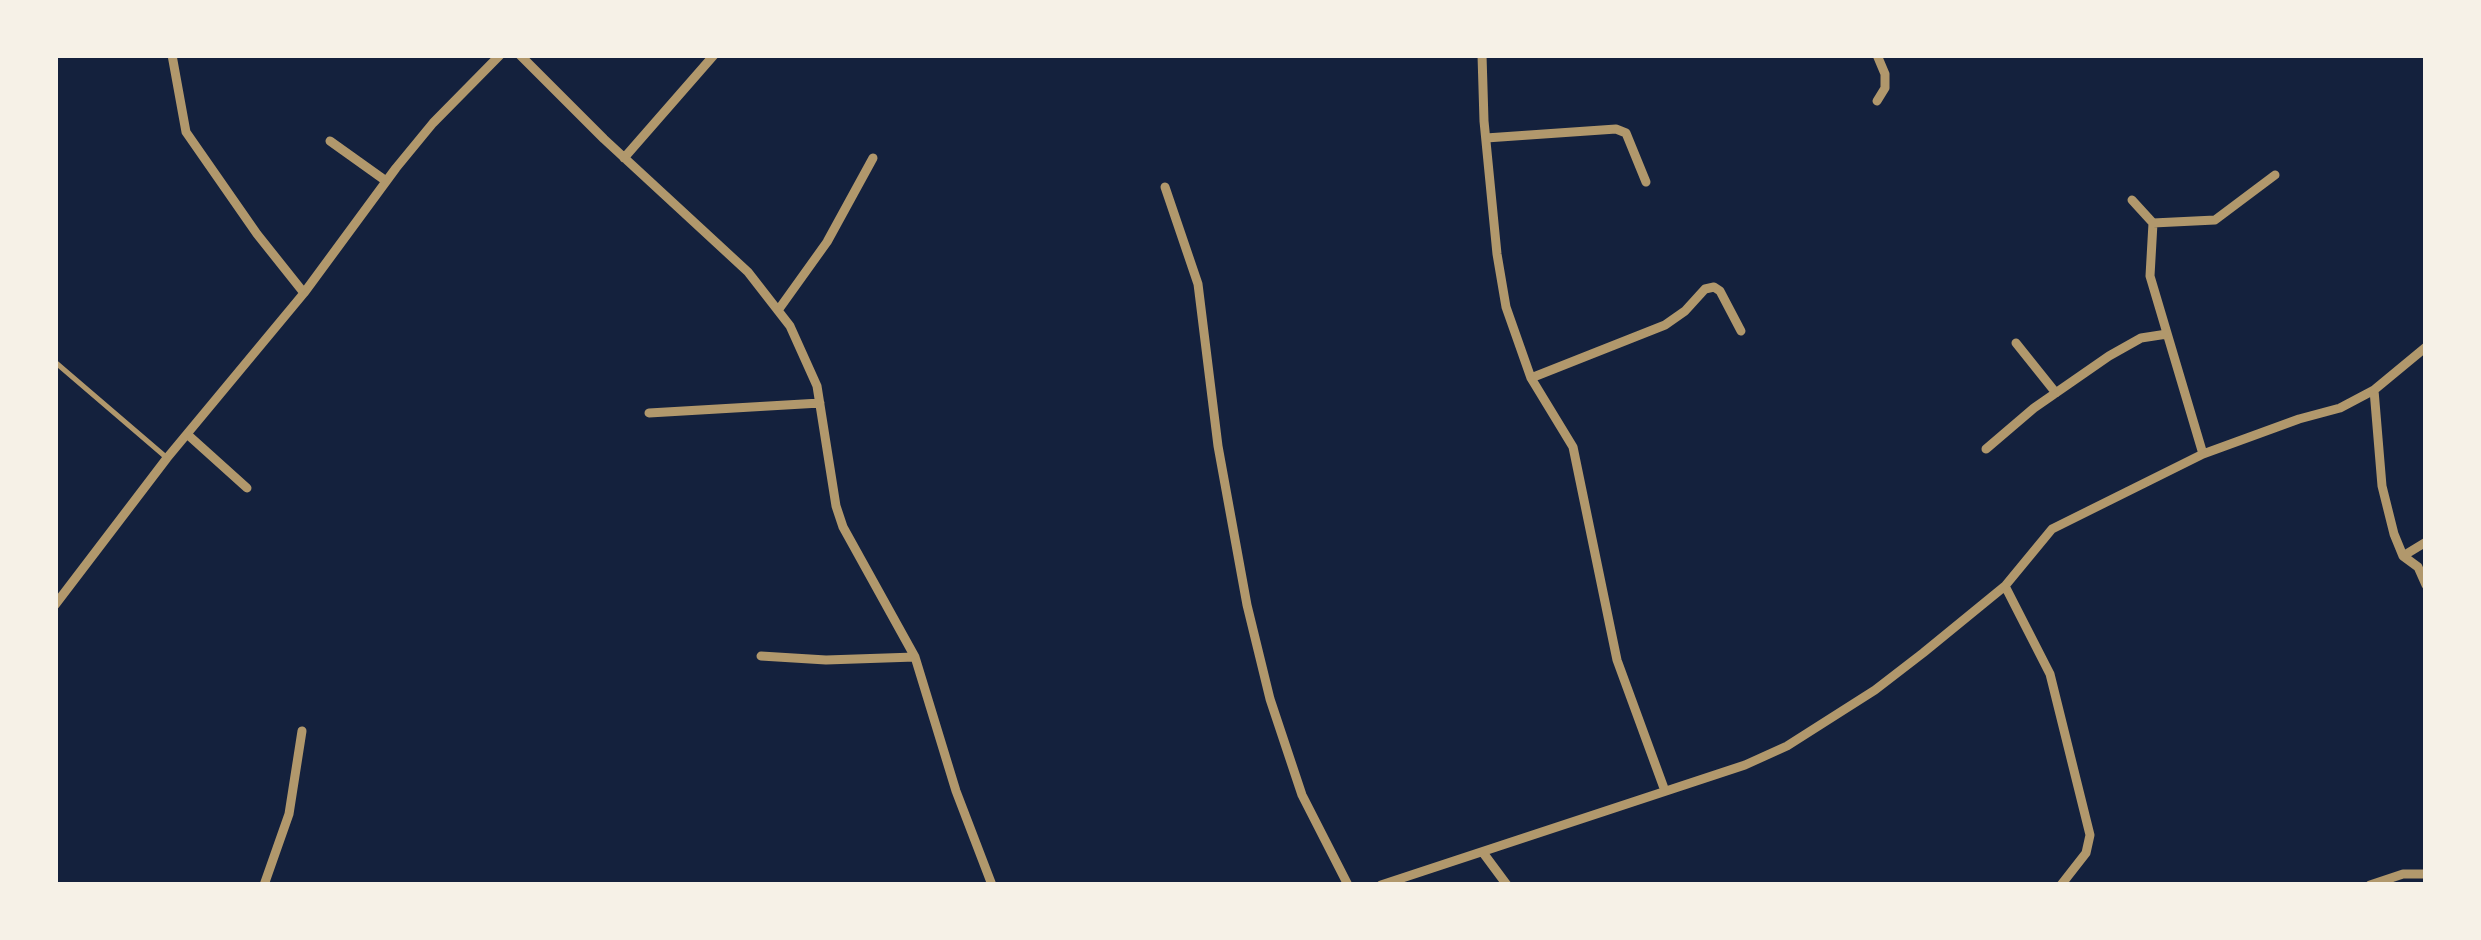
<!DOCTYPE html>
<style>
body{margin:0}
#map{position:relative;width:2481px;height:940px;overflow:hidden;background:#14213d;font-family:"Archivo Narrow",sans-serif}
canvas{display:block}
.frame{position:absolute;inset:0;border:58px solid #f6f1e7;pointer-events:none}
</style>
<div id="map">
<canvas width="2481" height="940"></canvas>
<div class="frame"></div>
</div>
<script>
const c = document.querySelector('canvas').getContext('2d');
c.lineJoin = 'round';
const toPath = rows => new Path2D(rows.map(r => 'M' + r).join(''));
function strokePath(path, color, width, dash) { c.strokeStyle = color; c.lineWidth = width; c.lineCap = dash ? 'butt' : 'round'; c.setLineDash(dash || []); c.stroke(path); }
const service = toPath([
 [55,362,167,458]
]);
const minor = toPath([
 [172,55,186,132,257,234,304,293],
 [520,55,604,139,748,272,790,326,817,386,836,506,843,527,915,657,956,791,992,885],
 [1482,55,1484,121,1497,254,1506,307,1531,378,1573,447,1617,660,1665,791],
 [1877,55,1885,74,1885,88,1877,101],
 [1486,138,1616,129,1626,133,1646,182],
 [330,141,386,181],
 [624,158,714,55],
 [1165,187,1198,284,1218,446,1247,605,1270,699,1302,795,1348,885],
 [2132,200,2153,223,2150,276,2203,454],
 [2153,223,2215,220,2275,175],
 [779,309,827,242,873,158],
 [2016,343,2056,393],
 [1531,378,1665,325,1685,311,1705,289,1714,287,1720,291,1741,331],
 [2374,390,2382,486,2394,534,2403,556,2418,567,2426,585],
 [649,413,820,403],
 [187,434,247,488],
 [1986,449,2034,408,2109,356,2141,338,2167,334],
 [2403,556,2426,542],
 [2005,586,2050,674,2090,835,2086,853,2061,885],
 [55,605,167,458,304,293,396,168,433,123,500,55],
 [761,656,826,660,915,657],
 [1484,854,1507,885],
 [264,885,289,814,302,731],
 [1381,885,1745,765,1787,746,1875,690,1923,653,2005,586,2052,529,2203,454,2299,419,2340,408,2374,390,2426,347],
 [2370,885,2403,874,2426,874]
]);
strokePath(service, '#b1986c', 5);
strokePath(minor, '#b1986c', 9);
</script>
